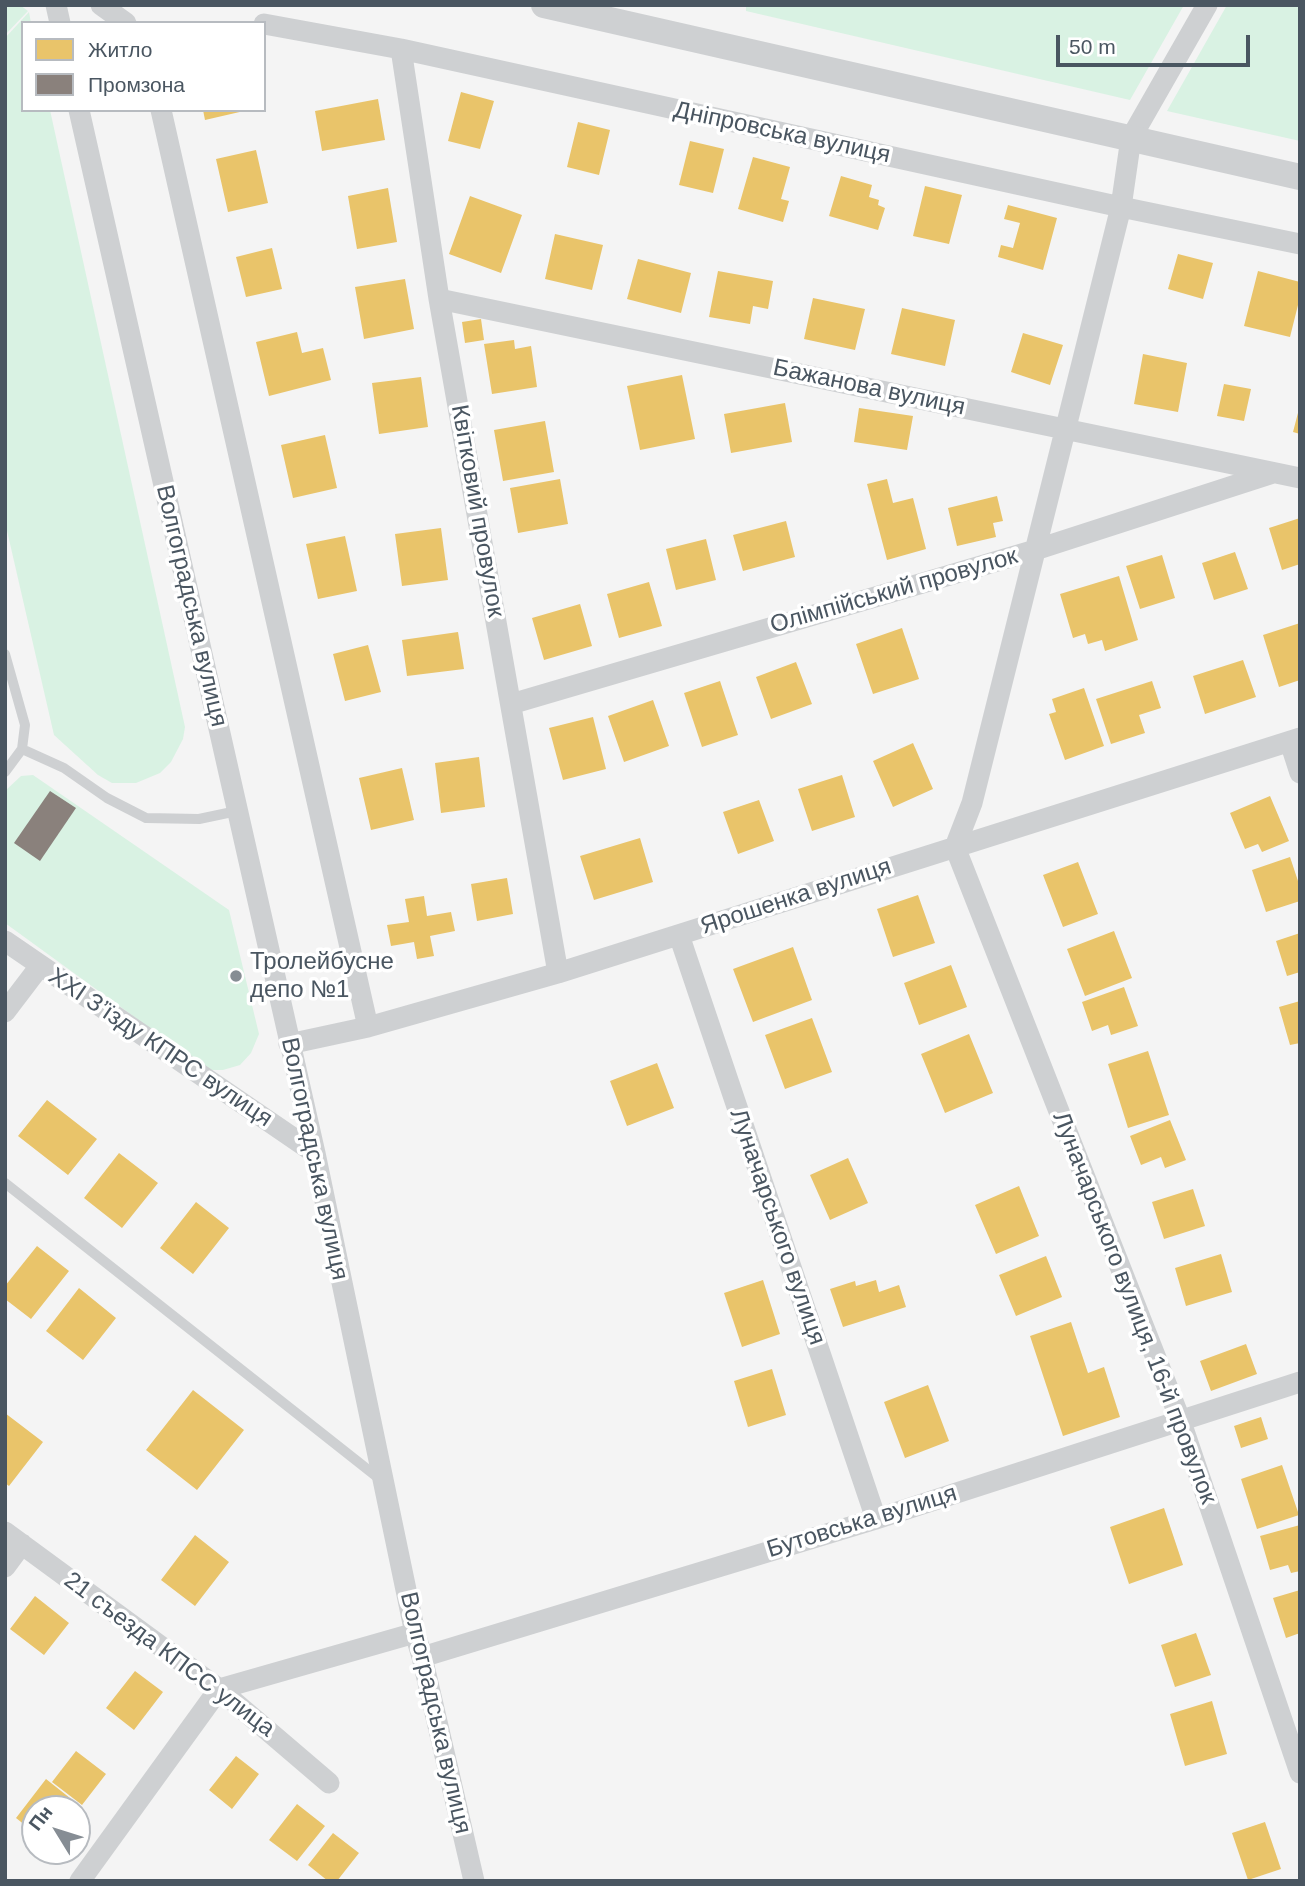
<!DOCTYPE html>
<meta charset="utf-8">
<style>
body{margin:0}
#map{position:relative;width:1305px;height:1886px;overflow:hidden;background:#f4f4f4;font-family:Helvetica,sans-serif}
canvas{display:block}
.frame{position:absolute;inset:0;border:7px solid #4a5661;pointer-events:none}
.legend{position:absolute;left:21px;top:21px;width:245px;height:91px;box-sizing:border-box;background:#fff;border:2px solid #b7bbc0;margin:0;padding:9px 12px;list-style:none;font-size:21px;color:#4a5661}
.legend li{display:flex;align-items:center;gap:14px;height:35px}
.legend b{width:35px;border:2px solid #b7bbc0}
.north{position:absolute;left:21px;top:1795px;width:70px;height:70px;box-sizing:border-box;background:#fff;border:2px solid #b7bbc0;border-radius:50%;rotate:308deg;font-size:19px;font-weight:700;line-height:28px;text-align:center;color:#4a5661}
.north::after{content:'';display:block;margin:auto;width:24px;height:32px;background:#868d94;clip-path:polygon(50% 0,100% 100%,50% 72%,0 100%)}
.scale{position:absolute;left:1056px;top:35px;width:194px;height:32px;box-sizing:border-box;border:4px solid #4a5661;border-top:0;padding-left:9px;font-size:21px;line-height:24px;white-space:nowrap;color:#4a5661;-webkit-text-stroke:5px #fff;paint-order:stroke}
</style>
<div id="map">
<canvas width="1305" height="1886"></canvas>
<div class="frame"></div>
<ul class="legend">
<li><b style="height:19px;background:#e9c46a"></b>Житло</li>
<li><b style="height:19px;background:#8a817c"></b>Промзона</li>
</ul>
<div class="north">Пн</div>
<div class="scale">50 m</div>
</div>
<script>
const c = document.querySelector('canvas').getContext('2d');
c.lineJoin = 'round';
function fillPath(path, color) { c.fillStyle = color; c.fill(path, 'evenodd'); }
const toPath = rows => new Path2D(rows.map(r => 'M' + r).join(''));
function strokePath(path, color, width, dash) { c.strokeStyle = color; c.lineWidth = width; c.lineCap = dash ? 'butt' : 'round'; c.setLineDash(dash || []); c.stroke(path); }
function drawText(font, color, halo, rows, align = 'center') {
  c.font = font + ' Helvetica,sans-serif'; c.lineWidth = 7; c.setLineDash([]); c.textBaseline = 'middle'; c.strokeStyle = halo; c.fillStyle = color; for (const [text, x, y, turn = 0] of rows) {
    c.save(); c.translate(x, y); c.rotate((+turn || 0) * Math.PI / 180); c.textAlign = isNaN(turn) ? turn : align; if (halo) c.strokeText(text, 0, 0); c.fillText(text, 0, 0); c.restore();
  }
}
const green = toPath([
 [5,5,20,5,28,11,5,35],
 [746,5,1184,5,1130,100,746,11],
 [1227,5,1300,5,1300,141,1167,111],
 [29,12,31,23,23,23,23,110,50,110,185,727,183,739,171,762,160,773,136,783,112,783,98,775,54,735,5,522,5,38],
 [33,775,229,910,259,1034,251,1053,240,1065,223,1070,211,1070,199,1064,5,923,5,791,21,776]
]);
const homes = toPath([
 [461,92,494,101,480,149,448,141],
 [378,99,385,140,322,151,315,111],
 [203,110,243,110,244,111,205,120],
 [578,122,610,130,599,175,567,167],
 [690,141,724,149,713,193,679,185],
 [256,150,268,203,228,212,216,159],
 [753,157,790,167,781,199,789,201,783,222,738,209],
 [841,176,872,185,869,197,879,200,878,205,885,208,878,230,829,216],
 [925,186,962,195,949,244,913,236],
 [388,188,397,242,357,249,348,196],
 [470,196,522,215,501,273,449,254],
 [1008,205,1057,218,1043,270,998,257,1001,245,1013,248,1020,223,1004,219],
 [555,234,603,245,592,290,545,279],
 [272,248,282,289,246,297,236,257],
 [1178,254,1213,263,1203,299,1168,289],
 [638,259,691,273,681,313,627,299],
 [718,271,773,281,768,309,753,306,750,324,709,317],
 [1258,271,1300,282,1300,297,1290,337,1244,326],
 [405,279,414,329,364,339,355,287],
 [813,298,865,309,855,350,804,339],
 [902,308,955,320,945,366,891,354],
 [481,319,484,340,465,343,462,322],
 [297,332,302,353,323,348,331,380,269,396,256,342],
 [1023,333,1063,345,1050,385,1011,372],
 [514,340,515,349,531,346,537,387,492,394,484,344],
 [1143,354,1187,363,1178,412,1134,404],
 [682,375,695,439,640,450,627,386],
 [421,377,428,427,379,434,372,383],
 [1224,384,1251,389,1244,421,1217,416],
 [785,403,792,442,731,453,724,414],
 [859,408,913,416,907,450,854,442],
 [1299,409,1300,409,1300,434,1293,432],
 [545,421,554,472,503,481,494,430],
 [325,435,337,488,293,498,281,445],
 [560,479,568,524,518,533,510,488],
 [887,479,893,503,913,498,926,549,887,560,867,484],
 [997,496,1003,521,993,523,996,537,957,546,948,508],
 [1300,518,1300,564,1282,570,1269,528],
 [786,521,795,557,743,571,733,535],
 [441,528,448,580,402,586,395,534],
 [345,536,357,591,318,599,306,544],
 [706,539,716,580,676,590,666,549],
 [1235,552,1248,589,1214,600,1202,563],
 [1162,555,1175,598,1140,609,1126,566],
 [1119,576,1138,640,1105,651,1102,640,1088,644,1085,634,1073,638,1060,594],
 [649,582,662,626,619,638,607,594],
 [580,604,592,646,544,660,532,618],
 [1300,623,1300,680,1279,687,1263,635],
 [902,628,919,679,873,694,856,644],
 [458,632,464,669,407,676,402,640],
 [368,645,381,692,345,701,333,654],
 [1243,660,1256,697,1205,714,1193,676],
 [796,662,812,704,771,719,756,677],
 [720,681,738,735,702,747,684,693],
 [1152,681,1161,708,1139,715,1145,733,1111,744,1096,699],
 [1084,688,1104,746,1065,760,1049,714,1056,712,1052,699],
 [653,700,669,746,624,762,608,716],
 [593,717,606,769,563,780,549,728],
 [913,743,933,789,893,807,873,761],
 [479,757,485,807,441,813,435,763],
 [402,768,414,820,371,830,359,778],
 [842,775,855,817,812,831,798,789],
 [1270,796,1289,841,1262,852,1258,844,1245,849,1230,813],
 [759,800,774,841,738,854,723,812],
 [640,838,653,882,594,900,580,856],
 [1290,857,1300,887,1300,901,1266,912,1252,870],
 [1078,862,1098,914,1063,927,1043,875],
 [507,878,513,914,477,921,471,884],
 [918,895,935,943,893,957,877,909],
 [424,896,427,916,451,912,455,931,430,936,434,956,417,959,414,942,391,946,387,925,409,922,405,899],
 [1114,931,1132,978,1085,996,1067,949],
 [1300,933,1300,972,1287,976,1276,941],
 [793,947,812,1000,753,1022,733,969],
 [951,965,967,1007,919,1025,904,983],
 [1124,987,1138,1026,1111,1035,1108,1025,1092,1031,1082,1002],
 [1300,1001,1300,1043,1290,1045,1279,1007],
 [812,1018,832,1072,785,1089,765,1035],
 [969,1034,993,1093,945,1113,921,1054],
 [1148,1051,1169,1115,1128,1128,1108,1064],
 [657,1063,674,1108,627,1126,610,1081],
 [47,1100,97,1139,68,1175,18,1136],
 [1170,1120,1186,1160,1165,1168,1161,1157,1141,1165,1130,1136],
 [119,1153,158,1183,122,1228,84,1198],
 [848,1158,868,1203,830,1220,810,1175],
 [1019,1186,1039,1236,996,1254,975,1205],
 [1193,1189,1205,1226,1164,1239,1152,1202],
 [196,1202,229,1228,193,1274,160,1248],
 [37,1246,69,1271,31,1319,5,1299,5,1286],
 [1221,1254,1232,1292,1186,1306,1175,1268],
 [1046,1256,1062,1297,1016,1316,999,1275],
 [763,1280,780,1334,742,1347,724,1293],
 [876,1280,879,1292,899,1285,906,1307,843,1327,830,1289,855,1281,856,1286],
 [79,1288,116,1318,83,1360,46,1331],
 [1071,1322,1088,1373,1104,1367,1120,1417,1063,1436,1030,1336],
 [1246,1344,1257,1374,1211,1391,1200,1361],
 [772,1369,786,1415,748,1427,734,1381],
 [928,1385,949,1441,905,1458,884,1402],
 [193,1390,244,1430,197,1490,146,1450],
 [5,1413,43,1442,9,1486,5,1483],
 [1261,1417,1268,1439,1241,1448,1234,1426],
 [1282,1465,1299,1515,1257,1529,1241,1479],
 [1164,1508,1183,1565,1129,1584,1110,1527],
 [1300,1525,1300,1571,1291,1573,1288,1565,1270,1570,1260,1536],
 [195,1535,229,1562,195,1606,161,1580],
 [1300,1590,1300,1633,1286,1638,1273,1598],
 [35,1596,69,1623,44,1655,10,1629],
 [1196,1633,1211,1675,1175,1687,1161,1645],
 [135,1671,163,1692,134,1730,106,1708],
 [1212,1701,1227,1754,1185,1766,1170,1714],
 [76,1751,106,1774,82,1805,52,1782],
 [236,1756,259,1774,232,1809,209,1790],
 [46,1779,80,1806,78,1809,35,1809,35,1833,16,1818],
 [297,1804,325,1826,297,1861,269,1840],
 [1265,1822,1281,1869,1248,1880,1232,1833],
 [333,1833,359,1853,337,1881,328,1881,308,1865]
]);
const industry = toPath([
 [50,791,76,808,40,861,14,843]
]);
const service = toPath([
 [5,654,25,725,22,749,5,772],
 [22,749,64,768,107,798,146,818,199,819,237,811],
 [5,1183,381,1480]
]);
const minor = toPath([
 [56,5,60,23],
 [101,5,126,23],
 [1207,5,1131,138,1121,207,972,803,955,847,1180,1419,1300,1773],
 [264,24,401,49,1121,207,1300,244],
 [401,49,439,299,558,973],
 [79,110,315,1153,415,1633,422,1657,474,1881],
 [161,110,368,1027],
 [439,299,1300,478],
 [511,704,1035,550,1273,473],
 [1290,742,1300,773],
 [679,935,876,1519],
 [5,941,315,1153],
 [5,1012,40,966],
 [289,1044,368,1027,558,973,1300,738],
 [5,1532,219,1689,329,1783],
 [5,1567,22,1544],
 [422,1657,876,1519,1300,1382],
 [80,1881,219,1689,415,1633]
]);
const tertiary = toPath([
 [544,5,1300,177]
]);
const markers = [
 [236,976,7,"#868d94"]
];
const streetNames = [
 ["Дніпровська вулиця",782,133,12],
 ["Бажанова вулиця",869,388,12],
 ["Квітковий провулок",477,511,80],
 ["Олімпійський провулок",894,591,-16],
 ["Волгоградська вулиця",191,606,77],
 ["Ярошенка вулиця",796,897,-18],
 ["XXI З’їзду КПРС вулиця",160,1048,34],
 ["Волгоградська вулиця",314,1159,78],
 ["Луначарського вулиця",777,1227,71],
 ["Луначарського вулиця, 16-й провулок",1134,1308,69],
 ["Бутовська вулиця",862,1522,-17],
 ["21 съезда КПСС улица",169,1655,37],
 ["Волгоградська вулиця",435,1713,77]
];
const poiNames = [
 ["Тролейбусне",250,962],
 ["депо №1",250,990]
];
fillPath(green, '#d9f2e3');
fillPath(homes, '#e9c46a');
fillPath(industry, '#8a817c');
strokePath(service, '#ced0d2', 10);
strokePath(minor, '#ced0d2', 21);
strokePath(tertiary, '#ced0d2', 26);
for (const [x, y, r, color] of markers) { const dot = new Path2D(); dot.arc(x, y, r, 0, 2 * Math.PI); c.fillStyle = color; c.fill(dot); strokePath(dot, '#fff', 2.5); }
drawText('24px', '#4a5661', '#fff', streetNames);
drawText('24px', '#4a5661', '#fff', poiNames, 'left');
</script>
